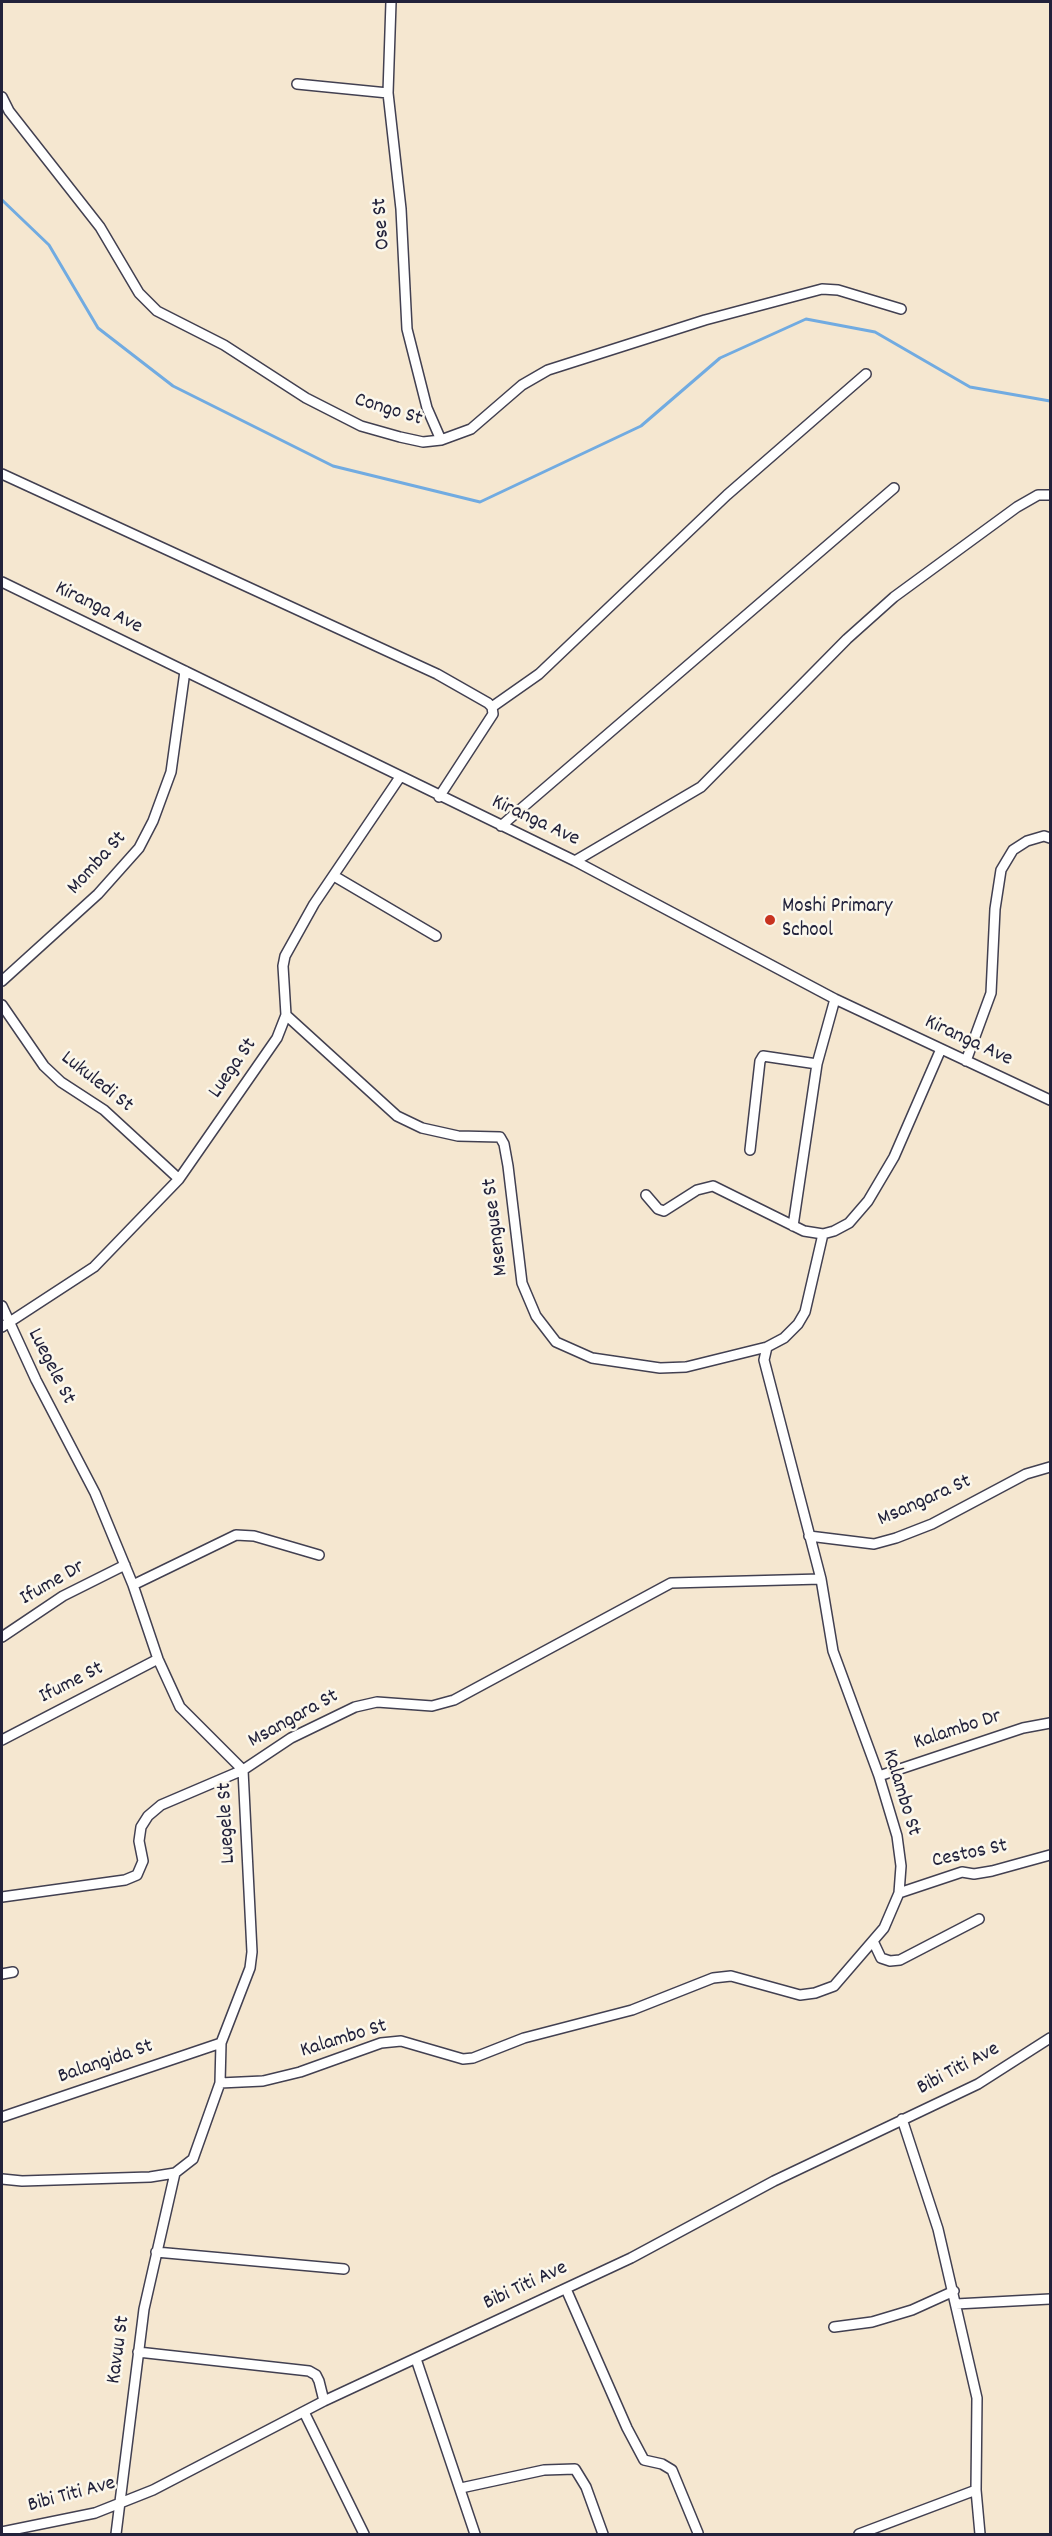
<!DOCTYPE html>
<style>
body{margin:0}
#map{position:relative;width:1052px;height:2536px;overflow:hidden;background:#f5e7d0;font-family:Dekko,sans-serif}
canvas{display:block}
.frame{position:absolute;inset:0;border:3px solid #22223b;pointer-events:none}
</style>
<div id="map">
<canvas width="1052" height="2536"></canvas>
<div class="frame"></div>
</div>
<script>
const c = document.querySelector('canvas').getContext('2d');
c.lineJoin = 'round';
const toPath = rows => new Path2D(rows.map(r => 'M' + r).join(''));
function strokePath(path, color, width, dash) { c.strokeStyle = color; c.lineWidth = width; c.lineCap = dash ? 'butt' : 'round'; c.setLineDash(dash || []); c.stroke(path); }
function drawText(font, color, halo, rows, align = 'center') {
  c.font = font + ' Dekko,sans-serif'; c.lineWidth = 5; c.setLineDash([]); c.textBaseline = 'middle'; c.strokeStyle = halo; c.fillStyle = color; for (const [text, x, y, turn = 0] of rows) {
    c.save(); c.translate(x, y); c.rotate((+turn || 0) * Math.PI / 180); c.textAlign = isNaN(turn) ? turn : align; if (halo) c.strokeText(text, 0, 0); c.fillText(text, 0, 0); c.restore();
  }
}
const stream = toPath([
 [2,200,49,245,98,328,173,386,333,466,480,502,641,426,720,358,806,319,875,332,970,387,1050,401]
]);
const minor = toPath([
 [391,2,388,93,401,209,407,329,427,408,441,440],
 [297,84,388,93],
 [2,97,9,111,100,227,139,293,157,311,224,345,306,398,361,426,400,437,423,442,441,440,471,429,522,385,548,370,705,320,822,289,838,290,901,309],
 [2,474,437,674,488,703,492,707,493,714,439,797],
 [2,582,575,861,835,999,1050,1100],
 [492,707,539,674,727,495,866,374],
 [501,826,894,488],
 [575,861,701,787,847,639,894,597,1017,507,1038,495,1050,495],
 [334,876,436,936],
 [2,981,98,894,139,848,153,821,171,772,185,671],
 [2,1005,44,1066,61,1082,104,1110,179,1179],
 [286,1015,397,1116,422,1128,458,1136,500,1137,504,1144,508,1166,522,1283,536,1316,556,1342,592,1358,660,1368,686,1367,767,1347],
 [966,1061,991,993,995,909,1001,870,1013,850,1027,841,1044,836,1050,838],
 [750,1150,760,1061,763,1056,817,1064],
 [646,1195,658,1209,664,1211,697,1190,713,1186,804,1231,823,1234,834,1231,849,1223,868,1201,894,1157,941,1049],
 [793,1226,817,1064,835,999],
 [2,1306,36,1380,95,1493,133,1585,158,1659,180,1707,243,1770,252,1952,250,1968,221,2043,220,2083,193,2159,175,2173,150,2177,22,2181,2,2179],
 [2,1327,94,1267,179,1179,277,1038,286,1015,283,966,285,956,314,904,400,777],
 [809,1536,874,1544,896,1538,932,1524,1026,1474,1050,1467],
 [133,1585,236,1535,254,1536,319,1555],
 [2,1637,63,1596,125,1565],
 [2,1740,158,1659],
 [879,1776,1023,1728,1050,1723],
 [899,1893,962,1872,974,1874,992,1871,1050,1855],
 [2,1897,125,1880,137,1875,143,1861,139,1841,141,1827,148,1816,161,1805,243,1770,291,1738,355,1707,377,1702,432,1706,454,1700,671,1583,821,1579],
 [873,1941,881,1958,890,1961,900,1960,979,1919],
 [2,1974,13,1972],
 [220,2083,263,2081,300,2072,381,2043,401,2041,463,2059,473,2058,524,2038,632,2010,713,1978,731,1976,800,1995,815,1993,834,1986,884,1928,899,1893,901,1866,897,1836,879,1776,833,1651,821,1579,764,1360,767,1347,784,1338,798,1324,805,1312,823,1234],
 [2,2117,221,2043],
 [902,2119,938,2229,977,2398,976,2490,980,2534],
 [156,2252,344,2269],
 [566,2289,627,2428,644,2460,662,2464,672,2470,698,2533],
 [956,2304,1050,2299],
 [834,2327,872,2322,912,2310,954,2291],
 [138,2352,309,2371,316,2375,319,2381,324,2401],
 [416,2359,475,2534],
 [304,2412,364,2534],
 [461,2488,544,2470,575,2469,586,2487,603,2534],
 [2,2532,95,2513,153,2490,324,2401,631,2258,774,2181,978,2084,1050,2038],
 [116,2534,144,2309,175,2173],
 [859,2534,976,2490]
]);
const markers = [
 [770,920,6,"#c8321e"]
];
const streetNames = [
 ["Ose St",383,224,-94],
 ["Congo St",388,411,17],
 ["Kiranga Ave",98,609,26],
 ["Kiranga Ave",535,822,25],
 ["Momba St",98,864,-48],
 ["Kiranga Ave",968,1042,25],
 ["Luega St",234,1069,-55],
 ["Lukuledi St",96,1083,38],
 ["Msenguse St",497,1227,-97],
 ["Luegele St",50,1367,63],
 ["Msangara St",925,1502,-24],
 ["Ifume Dr",53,1584,-30],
 ["Ifume St",72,1684,-27],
 ["Msangara St",294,1720,-29],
 ["Kalambo Dr",958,1731,-18],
 ["Kalambo St",900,1793,73],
 ["Luegele St",228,1823,-93],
 ["Cestos St",970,1855,-12],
 ["Kalambo St",344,2040,-17],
 ["Balangida St",106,2063,-19],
 ["Bibi Titi Ave",959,2070,-28],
 ["Bibi Titi Ave",526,2287,-25],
 ["Kavuu St",120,2350,-82],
 ["Bibi Titi Ave",72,2496,-15]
];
const poiNames = [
 ["Moshi Primary",782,908],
 ["School",782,932]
];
strokePath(stream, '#71abe1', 3);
strokePath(minor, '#424051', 12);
strokePath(minor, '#fff', 9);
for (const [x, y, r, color] of markers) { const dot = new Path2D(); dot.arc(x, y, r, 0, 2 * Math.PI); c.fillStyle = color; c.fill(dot); strokePath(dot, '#fbf7ec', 2); }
drawText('21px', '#22223b', '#fbf7ec', streetNames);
drawText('21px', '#22223b', '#fbf7ec', poiNames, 'left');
</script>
